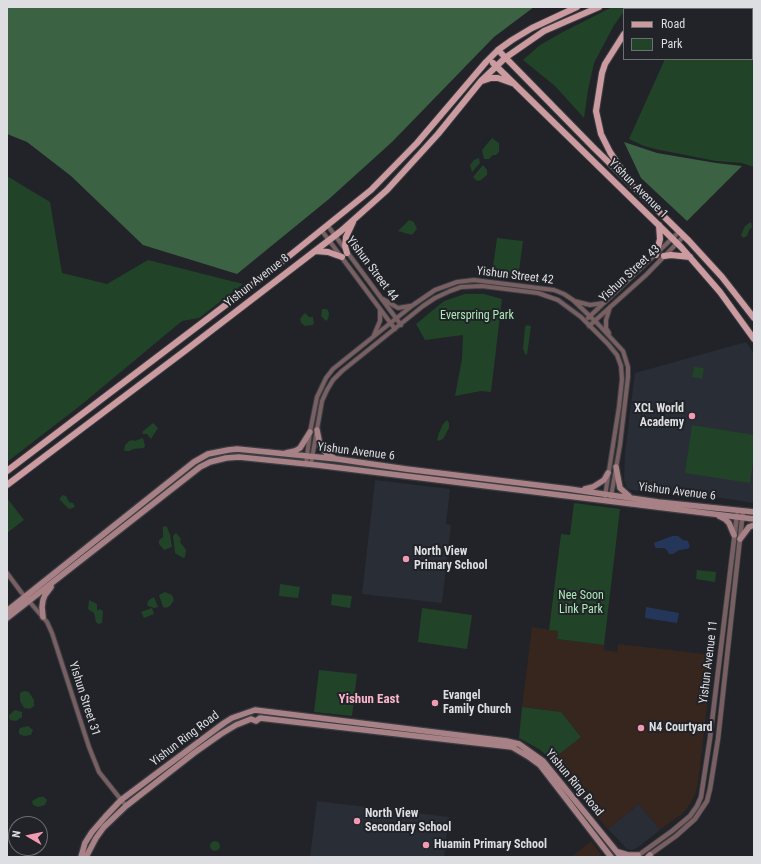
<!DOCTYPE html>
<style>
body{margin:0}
#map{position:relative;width:761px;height:864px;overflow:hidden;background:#212328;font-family:"Roboto Condensed",sans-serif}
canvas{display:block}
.frame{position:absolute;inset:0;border:8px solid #dcdee1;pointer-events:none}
.legend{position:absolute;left:623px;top:8px;width:130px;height:52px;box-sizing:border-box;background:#212328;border:1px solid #6c6e72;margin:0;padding:5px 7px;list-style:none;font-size:12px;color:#dcdee1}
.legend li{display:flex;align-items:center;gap:8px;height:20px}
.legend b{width:20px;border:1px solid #6c6e72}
.north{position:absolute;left:8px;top:816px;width:40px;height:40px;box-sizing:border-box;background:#212328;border:1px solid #6c6e72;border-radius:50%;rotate:279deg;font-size:11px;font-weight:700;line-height:16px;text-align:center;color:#dcdee1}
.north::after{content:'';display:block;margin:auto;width:14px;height:18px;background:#f19ab2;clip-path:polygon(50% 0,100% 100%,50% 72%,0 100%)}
</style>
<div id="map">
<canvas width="761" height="864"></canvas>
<div class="frame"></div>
<ul class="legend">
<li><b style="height:5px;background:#cb9ba0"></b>Road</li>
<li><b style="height:11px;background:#214328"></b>Park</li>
</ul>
<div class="north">N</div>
</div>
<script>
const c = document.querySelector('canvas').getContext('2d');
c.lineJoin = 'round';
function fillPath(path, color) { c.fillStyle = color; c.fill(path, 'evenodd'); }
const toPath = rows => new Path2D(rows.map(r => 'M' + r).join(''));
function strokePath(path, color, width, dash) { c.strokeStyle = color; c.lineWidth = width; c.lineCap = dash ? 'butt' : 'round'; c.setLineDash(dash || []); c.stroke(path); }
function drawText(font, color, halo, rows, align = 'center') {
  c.font = font + ' "Roboto Condensed",sans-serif'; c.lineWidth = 4; c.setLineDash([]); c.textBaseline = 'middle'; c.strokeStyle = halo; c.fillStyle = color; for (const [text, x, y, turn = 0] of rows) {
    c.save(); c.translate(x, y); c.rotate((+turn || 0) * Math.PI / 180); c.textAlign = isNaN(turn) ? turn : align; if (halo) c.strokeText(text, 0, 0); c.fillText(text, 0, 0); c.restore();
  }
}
const commercial = toPath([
 [532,627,558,631,557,639,604,645,604,650,617,652,618,644,713,655,698,783,695,794,690,804,683,813,660,830,639,804,608,829,597,817,552,760,581,737,561,712,522,707],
 [591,841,603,857,571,857,590,842]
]);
const built = toPath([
 [746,342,754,354,754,503,709,496,693,496,681,493,655,493,631,490,627,488,625,483,624,479,625,452,635,373],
 [375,480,450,489,446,524,451,525,442,603,362,594],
 [317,801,449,817,444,857,310,857],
 [639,804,660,830,637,848,632,850,627,849,608,829]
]);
const green = toPath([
 [612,7,627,7,624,9,624,11,613,27,594,63,588,90,584,118,555,86,523,60,540,45,561,33],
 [689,7,754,7,754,167,742,163,716,161,660,150,644,146,629,139,665,59,752,59,752,9,688,9],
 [492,138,499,143,499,152,496,155,493,155,489,159,484,159,482,150],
 [479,158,480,163,472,172,470,165,474,160],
 [483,165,487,170,487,175,481,180,477,181,473,177],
 [7,176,50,202,62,273,107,284,148,260,243,284,199,318,182,321,81,405,7,462],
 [409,220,414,222,417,229,412,235,398,231],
 [751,222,752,227,749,230,747,236,743,238,741,235,745,226],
 [497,238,523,241,518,278,492,275],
 [465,294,484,294,502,299,491,392,481,391,455,396,462,359,463,335,425,340,416,324,444,301],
 [322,309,326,309,328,310,329,314,328,319,326,321,321,316],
 [305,313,309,317,313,317,314,324,312,325,305,326,301,323,300,319,303,315],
 [527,325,531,326,527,355,525,354,523,349,525,327],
 [694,367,704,368,702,379,692,377],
 [447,420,449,423,449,428,443,439,438,441,437,440,439,433,443,424],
 [153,423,158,428,151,439,147,434,143,434,142,432],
 [692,425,754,435,754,455,750,483,685,473],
 [143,438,145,446,144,448,133,449,130,451,124,451,125,445,129,441,133,440,134,441],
 [63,495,66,496,69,502,73,503,75,506,73,508,69,509,60,500,60,498],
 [7,498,24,520,7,533],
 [574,503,620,509,604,645,557,639,558,631,549,630,561,534,570,535],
 [165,526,167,527,170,535,172,547,164,550,159,544,159,540,163,537,163,527],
 [176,533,181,539,180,542,186,550,185,557,183,558,175,553,173,536],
 [697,570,716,572,715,582,696,579],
 [280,584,300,587,298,598,279,596],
 [165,592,172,595,174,600,170,606,166,608,163,607,159,595],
 [332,594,352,596,350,608,331,605],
 [154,597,158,607,154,608,148,606,147,604,149,600],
 [89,600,97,604,97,611,99,609,103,611,102,623,98,624,96,622,94,613,88,609],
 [152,608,154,614,144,618,141,612],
 [422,608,472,615,467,649,418,642],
 [319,670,357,674,352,716,314,712],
 [24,691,29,692,34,700,34,706,30,709,24,708,20,701,20,693],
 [522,707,561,712,581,737,552,760,539,749,519,738],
 [15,710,22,712,22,717,16,721,10,720,9,717,9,715],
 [28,726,33,730,31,735,24,736,19,734,19,730,20,728],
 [39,797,44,797,47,800,45,805,38,807,33,805,32,801],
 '210 846a5 5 0 1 1 10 0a5 5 0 1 1-10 0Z'
]);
const forest = toPath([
 [7,7,534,7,494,37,392,142,329,199,237,274,143,245,71,176,27,142,7,134],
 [624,142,657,153,716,163,742,166,687,221,641,178]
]);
const water = toPath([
 [672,536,678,536,683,540,688,541,690,547,687,549,679,550,673,554,669,554,667,550,664,548,656,548,655,547,654,543],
 [646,607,679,613,677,623,645,618]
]);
const minor = toPath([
 [328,226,401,325],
 [322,231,395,329],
 [383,299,398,308,410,306],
 [574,301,590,305,604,303],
 [588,318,679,232],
 [589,326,646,275,684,236],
 [609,333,606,328,606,320,610,307],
 [374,335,380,321,380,309],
 [306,464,310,432,317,397,326,378,333,369,413,305,435,290,457,282,474,280,554,290,564,294,573,300,598,324,623,351,628,367,628,377,620,445,611,497],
 [311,464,322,401,327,390,333,380,342,371,423,306,435,298,450,291,461,287,482,286,538,293,558,300,581,317,608,344,617,355,621,366,622,379,619,407,605,496],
 [7,573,21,592,47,622,52,633,89,747,99,772,126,806]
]);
const tertiary = toPath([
 [648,856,676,836,695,819,707,801,710,789,718,739,743,511],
 [636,857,672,831,690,816,697,806,701,797,710,738,737,515]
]);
const secondary = toPath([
 [317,430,320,445,327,454,334,458],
 [286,453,295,451,300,448,310,432],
 [616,467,620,488,629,496],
 [585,489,593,487,604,480,608,473],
 [719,516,725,519,729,523,734,535],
 [740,539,749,527,754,525],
 [7,611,194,462,208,454,228,450,237,449,337,459,406,469,569,489,658,502,754,512],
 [43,617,42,607,43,600,45,595,51,587],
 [7,618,200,467,210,462,226,458,239,457,317,465,754,519],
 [618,852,628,855,638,855],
 [81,857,85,843,92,832,105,817,121,800,224,723,232,718,255,710,506,741,519,744,543,761,621,857],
 [86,857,96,838,104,827,126,806,194,753,221,734,236,725,251,719,256,721,260,718,512,747,529,757,540,765,611,857],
 [648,857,650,855]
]);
const primary = toPath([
 [640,9,642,7],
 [624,34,605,64,602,73,596,111,601,134,610,152,625,175],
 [498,50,593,147,689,241,722,277,754,318],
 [493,63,681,247,720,292,754,339],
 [482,81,491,78,498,78,512,83],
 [315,251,328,252,342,257],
 [347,253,345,246,346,237,353,222],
 [656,255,660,239,659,225],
 [664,256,671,255,690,257],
 [7,471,273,269,371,190,417,143,486,62,498,50,512,40,532,28,577,7],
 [7,485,186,350,341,231,387,190,438,134,481,81,505,58,544,31,599,7]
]);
const markers = [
 [692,416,4,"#f19ab2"],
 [406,559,4,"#f19ab2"],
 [435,703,4,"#f19ab2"],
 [641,728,4,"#f19ab2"],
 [357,821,4,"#f19ab2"],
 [426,845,4,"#f19ab2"]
];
const streetNames = [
 ["Yishun Avenue 1",638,189,45],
 ["Yishun Street 44",372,269,53],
 ["Yishun Street 43",630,274,-43],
 ["Yishun Street 42",515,276,7],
 ["Yishun Avenue 8",257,281,-38],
 ["Yishun Avenue 6",356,452,7],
 ["Yishun Avenue 6",677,492,7],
 ["Yishun Avenue 11",709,662,-83],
 ["Yishun Street 31",84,699,72],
 ["Yishun Ring Road",185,739,-37],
 ["Yishun Ring Road",574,783,50]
];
const parkNames = [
 ["Everspring Park",477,316],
 ["Nee Soon",581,596],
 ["Link Park",581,610]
];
const poiNames = [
 ["XCL World",684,409,"right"],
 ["Academy",684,423,"right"],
 ["North View",414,552],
 ["Primary School",414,566],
 ["Evangel",443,696],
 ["Family Church",443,710],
 ["N4 Courtyard",649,728],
 ["North View",365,814],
 ["Secondary School",365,828],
 ["Huamin Primary School",434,845]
];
const neighbourhoodNames = [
 ["Yishun East",369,700]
];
fillPath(commercial, '#37261d');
fillPath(built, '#282d36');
fillPath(green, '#214328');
fillPath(forest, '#3b6242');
fillPath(water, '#24375b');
strokePath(minor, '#3b3d42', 6);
strokePath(tertiary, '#3b3d42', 6);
strokePath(secondary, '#3b3d42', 8);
strokePath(primary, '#3b3d42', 8);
strokePath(minor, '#775f62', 4);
strokePath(tertiary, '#775f62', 4.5);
strokePath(secondary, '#a78185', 5.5);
strokePath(primary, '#cb9ba0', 6);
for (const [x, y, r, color] of markers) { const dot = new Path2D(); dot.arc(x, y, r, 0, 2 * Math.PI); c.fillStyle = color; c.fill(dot); strokePath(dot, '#212328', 1.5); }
drawText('12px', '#dcdee1', '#212328', streetNames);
drawText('12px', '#abebb6', '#212328', parkNames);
drawText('bold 12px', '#dcdee1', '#212328', poiNames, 'left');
drawText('bold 13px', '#f9b6c8', '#212328', neighbourhoodNames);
</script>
